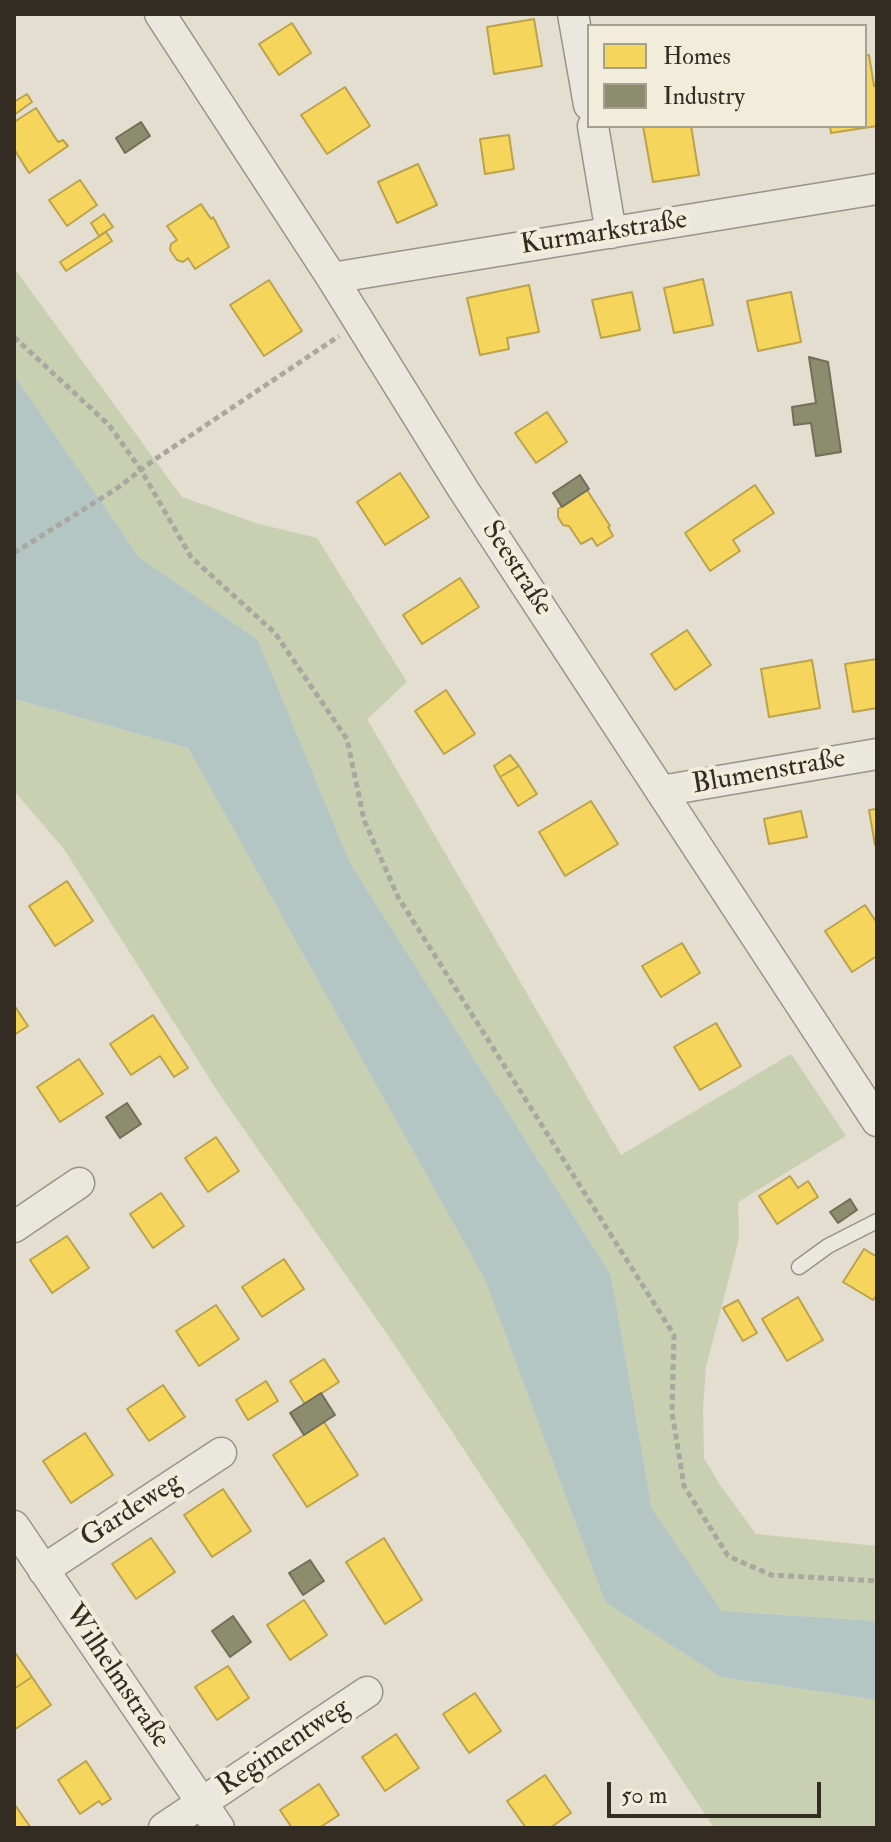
<!DOCTYPE html>
<meta charset="utf-8">
<style>
body{margin:0}
#map{position:relative;width:891px;height:1842px;overflow:hidden;background:#e3decf;font-family:"IM FELL Double Pica",serif}
canvas{display:block}
.frame{position:absolute;inset:0;border:16px solid #332c22;pointer-events:none}
.legend{position:absolute;left:587px;top:24px;width:280px;height:104px;box-sizing:border-box;background:#f2eddb;border:2px solid #a6a091;margin:0;padding:10px 14px;list-style:none;font-size:24px;color:#332c22}
.legend li{display:flex;align-items:center;gap:16px;height:40px}
.legend b{width:40px;border:2px solid #a6a091}
.scale{position:absolute;left:607px;top:1782px;width:214px;height:36px;box-sizing:border-box;border:4px solid #332c22;border-top:0;padding-left:10px;font-size:24px;line-height:28px;white-space:nowrap;color:#332c22;-webkit-text-stroke:6px #f2eddb;paint-order:stroke}
</style>
<div id="map">
<canvas width="891" height="1842"></canvas>
<div class="frame"></div>
<ul class="legend">
<li><b style="height:22px;background:#f6d55c"></b>Homes</li>
<li><b style="height:22px;background:#8c8c6e"></b>Industry</li>
</ul>
<div class="scale">50 m</div>
</div>
<script>
const c = document.querySelector('canvas').getContext('2d');
c.lineJoin = 'round';
function fillPath(path, color) { c.fillStyle = color; c.fill(path, 'evenodd'); }
const toPath = rows => new Path2D(rows.map(r => 'M' + r).join(''));
function strokePath(path, color, width, dash) { c.strokeStyle = color; c.lineWidth = width; c.lineCap = dash ? 'butt' : 'round'; c.setLineDash(dash || []); c.stroke(path); }
function drawText(font, color, halo, rows, align = 'center') {
  c.font = font + ' "IM FELL Double Pica",serif'; c.lineWidth = 8; c.setLineDash([]); c.textBaseline = 'middle'; c.strokeStyle = halo; c.fillStyle = color; for (const [text, x, y, turn = 0] of rows) {
    c.save(); c.translate(x, y); c.rotate((+turn || 0) * Math.PI / 180); c.textAlign = isNaN(turn) ? turn : align; if (halo) c.strokeText(text, 0, 0); c.fillText(text, 0, 0); c.restore();
  }
}
const green = toPath([
 [14,268,182,497,259,524,317,538,407,682,367,719,621,1155,791,1054,846,1136,738,1202,739,1239,706,1367,703,1408,704,1458,720,1485,756,1534,877,1546,877,1621,722,1611,652,1509,611,1275,350,863,258,640,139,557,14,375],
 [14,699,188,748,485,1280,605,1602,720,1677,877,1700,877,1828,714,1828,392,1341,220,1095,64,849,14,791]
]);
const water = toPath([
 [14,375,139,557,258,640,350,863,611,1275,652,1509,722,1611,877,1621,877,1700,720,1677,605,1602,485,1280,188,748,14,699]
]);
const homes = toPath([
 [534,19,542,66,494,74,487,27,534,19],
 [292,23,311,53,279,75,259,44,292,23],
 [865,55,869,55,874,86,877,86,877,126,831,133,830,126,865,126,865,55],
 [345,87,370,126,327,154,301,115,345,87],
 [27,94,32,102,14,115,14,102,27,94],
 [36,108,58,142,63,140,68,146,29,173,14,149,14,122,36,108],
 [643,126,691,126,699,175,653,182,643,126],
 [509,135,514,169,485,174,480,139,509,135],
 [418,164,437,205,397,223,378,182,418,164],
 [80,180,97,205,67,226,49,200,80,180],
 [201,204,211,219,213,217,229,247,195,269,188,258,183,262,177,260,170,250,171,244,177,240,167,226,201,204],
 [104,214,113,227,99,236,91,223,104,214],
 [106,232,112,241,66,271,60,262,106,232],
 [703,279,713,325,674,333,664,288,703,279],
 [269,280,302,331,264,356,230,305,269,280],
 [529,285,539,332,507,338,509,349,480,355,467,298,529,285],
 [632,292,640,330,601,338,592,300,632,292],
 [791,292,801,342,758,351,747,301,791,292],
 [547,412,567,442,536,463,515,433,547,412],
 [400,473,429,517,385,545,357,502,400,473],
 [755,485,774,513,733,540,740,551,710,571,685,533,755,485],
 [587,490,610,526,608,527,613,536,597,546,592,538,581,544,569,526,563,525,558,517,558,509,587,490],
 [460,578,479,607,422,644,403,615,460,578],
 [687,630,711,665,675,690,651,654,687,630],
 [877,659,877,708,853,712,845,664,877,659],
 [812,660,820,708,769,717,761,669,812,660],
 [446,690,475,734,444,754,415,711,446,690],
 [510,755,519,766,500,777,494,766,510,755],
 [519,766,537,794,518,806,500,777,519,766],
 [591,801,618,844,565,876,539,832,591,801],
 [877,809,877,845,875,845,869,810,877,809],
 [801,811,807,837,769,844,764,819,801,811],
 [67,881,93,921,55,946,29,906,67,881],
 [865,905,877,923,877,956,852,972,825,931,865,905],
 [682,943,700,973,661,997,642,966,682,943],
 [14,1005,28,1026,14,1035,14,1005],
 [153,1015,188,1068,174,1077,160,1056,131,1075,110,1044,153,1015],
 [716,1023,741,1066,700,1090,674,1047,716,1023],
 [79,1059,103,1094,60,1122,37,1087,79,1059],
 [216,1137,239,1171,208,1192,185,1158,216,1137],
 [790,1176,798,1188,808,1181,818,1197,777,1224,759,1196,790,1176],
 [161,1193,184,1226,153,1248,130,1214,161,1193],
 [67,1236,89,1268,52,1293,30,1260,67,1236],
 [864,1249,877,1257,877,1295,873,1300,843,1282,864,1249],
 [284,1259,304,1289,262,1317,242,1287,284,1259],
 [798,1297,823,1340,787,1361,762,1319,798,1297],
 [738,1300,757,1333,743,1341,723,1308,738,1300],
 [216,1305,239,1339,199,1366,176,1331,216,1305],
 [324,1359,339,1382,305,1404,290,1381,324,1359],
 [266,1381,278,1401,248,1420,236,1400,266,1381],
 [163,1385,185,1417,149,1441,127,1409,163,1385],
 [324,1422,358,1475,307,1507,273,1455,324,1422],
 [85,1433,113,1475,71,1503,43,1461,85,1433],
 [223,1489,251,1531,212,1557,184,1515,223,1489],
 [151,1538,175,1572,136,1599,112,1564,151,1538],
 [384,1538,422,1600,385,1624,346,1562,384,1538],
 [304,1600,327,1635,290,1660,267,1625,304,1600],
 [14,1651,32,1677,14,1689,14,1651],
 [228,1666,249,1698,217,1720,195,1687,228,1666],
 [32,1677,51,1705,14,1730,14,1689,32,1677],
 [475,1693,501,1731,469,1753,443,1714,475,1693],
 [396,1734,419,1768,385,1791,362,1757,396,1734],
 [86,1761,111,1799,102,1805,99,1801,80,1814,58,1780,86,1761],
 [545,1775,571,1813,550,1828,526,1828,507,1801,545,1775],
 [319,1784,339,1815,319,1828,292,1828,280,1810,319,1784],
 [15,1805,31,1828,14,1828,15,1805]
]);
const industry = toPath([
 [141,122,150,136,125,153,116,138,141,122],
 [809,357,828,362,841,452,816,456,811,423,794,425,792,407,816,403,809,357],
 [580,475,589,489,562,507,553,493,580,475],
 [127,1103,141,1124,120,1138,106,1117,127,1103],
 [850,1199,857,1210,838,1223,830,1212,850,1199],
 [321,1393,335,1415,304,1435,290,1413,321,1393],
 [310,1560,324,1581,303,1595,289,1573,310,1560],
 [233,1616,251,1642,230,1657,212,1631,233,1616]
]);
const path = toPath([
 [14,337,109,425,141,470,191,557,275,633,347,739,364,820,398,897,674,1335,672,1412,684,1486,728,1556,771,1575,877,1581],
 [14,553,116,489,154,460,339,336]
]);
const service = toPath([
 [799,1267,828,1246,877,1221]
]);
const minor = toPath([
 [160,14,332,278,463,489,877,1121],
 [573,14,589,105],
 [593,126,611,233],
 [332,278,877,189],
 [661,791,877,754],
 [14,1227,79,1183],
 [14,1526,219,1828],
 [43,1570,221,1453],
 [164,1828,367,1692]
]);
const streetNames = [
 ["Kurmarkstraße",604,234,-9],
 ["Seestraße",516,569,57],
 ["Blumenstraße",769,773,-10],
 ["Gardeweg",132,1511,-33],
 ["Wilhelmstraße",116,1677,56],
 ["Regimentweg",284,1748,-34]
];
fillPath(green, '#c8d0b1');
fillPath(water, '#b3c6c4');
fillPath(homes, '#f6d55c');
strokePath(homes, '#bca24b', 2);
fillPath(industry, '#8c8c6e');
strokePath(industry, '#716f57', 2);
strokePath(service, '#98948a', 17);
strokePath(minor, '#98948a', 33);
strokePath(path, '#a9a7a0', 5, [6, 4]);
strokePath(service, '#eae7df', 14);
strokePath(minor, '#eae7df', 30);
drawText('28px', '#332c22', '#f2eddb', streetNames);
</script>
